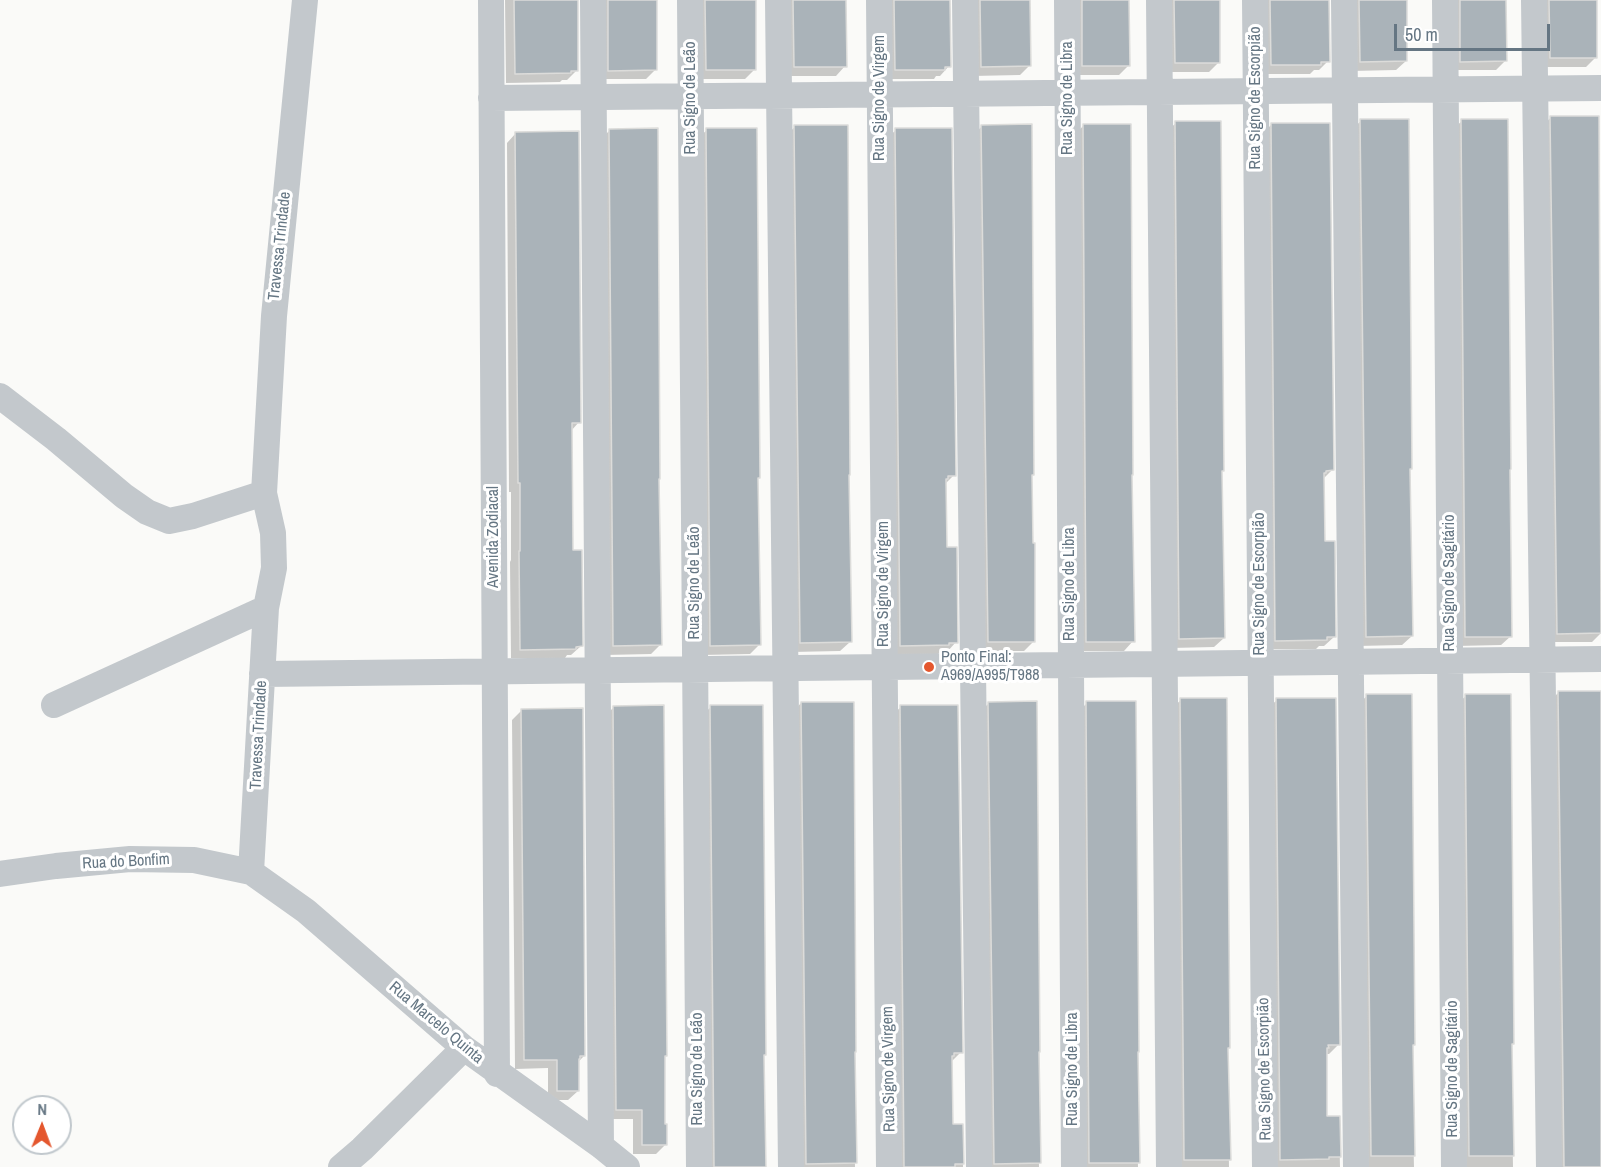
<!DOCTYPE html>
<meta charset="utf-8">
<style>
body{margin:0}
#map{position:relative;width:1601px;height:1167px;overflow:hidden;background:#fafaf8;font-family:"Archivo Narrow",sans-serif}
canvas{display:block}
.north{position:absolute;left:12px;top:1095px;width:60px;height:60px;box-sizing:border-box;background:#fff;border:2px solid #c1c8cd;border-radius:50%;rotate:1deg;font-size:16px;font-weight:700;line-height:24px;text-align:center;color:#657683}
.north::after{content:'';display:block;margin:auto;width:21px;height:27px;background:#e4572e;clip-path:polygon(50% 0,100% 100%,50% 72%,0 100%)}
.scale{position:absolute;left:1394px;top:24px;width:156px;height:27px;box-sizing:border-box;border:3px solid #657683;border-top:0;padding-left:8px;font-size:18px;line-height:21px;white-space:nowrap;color:#657683;-webkit-text-stroke:4px #fff;paint-order:stroke}
</style>
<div id="map">
<canvas width="1601" height="1167"></canvas>
<div class="north">N</div>
<div class="scale">50 m</div>
</div>
<script>
const c = document.querySelector('canvas').getContext('2d');
c.lineJoin = 'round';
function fillPath(path, color) { c.fillStyle = color; c.fill(path, 'evenodd'); }
const toPath = rows => new Path2D(rows.map(r => 'M' + r).join(''));
function strokePath(path, color, width, dash) { c.strokeStyle = color; c.lineWidth = width; c.lineCap = dash ? 'butt' : 'round'; c.setLineDash(dash || []); c.stroke(path); }
function drawText(font, color, halo, rows, align = 'center') {
  c.font = font + ' "Archivo Narrow",sans-serif'; c.lineWidth = 6; c.setLineDash([]); c.textBaseline = 'middle'; c.strokeStyle = halo; c.fillStyle = color; for (const [text, x, y, turn = 0] of rows) {
    c.save(); c.translate(x, y); c.rotate((+turn || 0) * Math.PI / 180); c.textAlign = isNaN(turn) ? turn : align; if (halo) c.strokeText(text, 0, 0); c.fillText(text, 0, 0); c.restore();
  }
}
const shadow = toPath([
 [505,0,577,0,577,70,567,80,562,80,560,82,506,83],
 [595,0,655,0,656,69,646,79,600,79],
 [692,0,754,0,755,69,745,79,697,79],
 [781,0,845,0,845,66,836,76,785,76],
 [881,0,949,0,949,66,940,76,936,76,934,79,886,79],
 [967,0,1029,0,1029,66,1020,75,972,76],
 [1069,0,1128,0,1129,65,1119,75,1073,75],
 [1160,0,1218,0,1219,62,1209,72,1166,72],
 [1257,0,1328,0,1328,61,1319,70,1314,70,1310,74,1262,74],
 [1346,0,1405,0,1406,61,1396,70,1351,71],
 [1446,0,1505,0,1505,61,1496,70,1452,70],
 [1536,0,1595,0,1596,57,1586,67,1541,67],
 [1551,117,1599,536,1601,536,1601,633,1592,642,1548,642,1542,127],
 [1361,121,1410,469,1409,470,1412,636,1402,645,1357,646,1351,130],
 [1462,121,1511,636,1501,645,1456,646,1452,130],
 [1176,123,1223,471,1221,472,1224,638,1214,647,1171,648,1166,132],
 [1272,124,1332,470,1323,479,1323,543,1334,637,1324,646,1319,646,1316,649,1267,649,1262,134],
 [982,126,1033,474,1031,476,1034,641,1024,651,979,651,973,136],
 [1083,126,1133,641,1124,651,1077,651,1074,136],
 [795,127,850,642,840,651,791,652,785,136],
 [610,130,659,478,660,645,651,654,604,655,600,140],
 [707,130,759,645,750,654,701,655,697,139],
 [896,130,954,475,945,484,945,548,956,642,947,652,941,652,938,654,891,655,886,139],
 [516,133,579,422,571,431,572,552,581,646,571,655,567,655,565,658,511,658,510,562,511,560,511,492,509,492,507,143],
 [1559,692,1601,814,1601,1167,1555,1167,1549,702],
 [1367,696,1411,1046,1414,1167,1362,1167,1357,705],
 [1466,696,1511,1045,1513,1167,1460,1167,1456,705],
 [1181,700,1228,1048,1227,1049,1229,1167,1175,1167,1171,709],
 [1277,700,1338,1045,1329,1054,1325,1054,1326,1118,1339,1118,1340,1167,1271,1167,1267,709],
 [801,703,853,1053,855,1167,797,1167,792,713],
 [989,703,1037,1053,1039,1167,985,1167,979,713],
 [1087,703,1136,1053,1138,1167,1080,1167,1077,713],
 [614,707,663,1057,664,1125,666,1144,656,1154,633,1154,633,1119,607,1119,604,717],
 [711,707,763,1056,765,1167,705,1167,701,716],
 [901,707,961,1052,951,1062,951,1125,962,1125,963,1167,895,1167,891,716],
 [522,710,584,1056,577,1063,578,1091,568,1100,548,1100,548,1068,515,1069,512,720]
]);
const building = toPath([
 [514,0,578,0,578,71,571,71,571,73,515,74,514,0],
 [608,0,657,0,657,70,608,71,608,0],
 [705,0,756,0,756,70,706,70,705,0],
 [793,0,846,0,847,67,794,67,793,0],
 [894,0,950,0,951,67,945,67,945,70,895,70,894,0],
 [980,0,1030,0,1031,66,981,67,980,0],
 [1082,0,1129,0,1130,66,1082,66,1082,0],
 [1174,0,1220,0,1220,63,1175,63,1174,0],
 [1270,0,1329,0,1330,62,1321,62,1321,65,1271,65,1270,0],
 [1359,0,1407,0,1407,61,1360,62,1359,0],
 [1460,0,1506,0,1507,61,1460,62,1460,0],
 [1549,0,1597,0,1597,58,1550,58,1549,0],
 [1550,116,1599,116,1601,633,1557,634,1550,116],
 [1360,119,1409,119,1412,469,1410,469,1413,636,1366,637,1360,119],
 [1461,119,1508,119,1511,469,1510,470,1512,637,1465,637,1461,119],
 [1175,121,1221,121,1224,471,1222,471,1225,638,1179,639,1175,121],
 [1271,123,1330,123,1334,470,1326,471,1326,473,1324,473,1325,541,1335,541,1336,637,1327,637,1327,640,1275,641,1271,123],
 [1032,124,1034,475,1032,475,1033,543,1035,543,1035,642,988,642,981,125,1032,124],
 [1083,124,1131,124,1133,475,1132,475,1135,642,1086,642,1083,124],
 [794,125,848,125,850,475,849,475,852,642,800,643,794,125],
 [658,128,660,479,659,479,662,645,613,646,609,129,658,128],
 [706,128,757,128,760,478,758,478,761,645,710,646,706,128],
 [895,128,952,128,956,476,948,476,948,479,946,479,947,547,957,547,958,643,949,643,949,645,900,646,895,128],
 [579,131,581,423,572,423,573,550,582,550,583,646,576,647,576,649,520,650,519,551,520,551,520,483,518,483,515,132,579,131],
 [1558,691,1601,691,1601,1167,1564,1167,1558,691],
 [1366,694,1412,694,1415,1045,1413,1045,1415,1156,1371,1156,1366,694],
 [1465,694,1511,694,1514,1044,1512,1044,1514,1156,1469,1156,1465,694],
 [1180,698,1227,698,1230,1048,1228,1048,1231,1160,1184,1160,1180,698],
 [1276,698,1336,698,1340,1045,1328,1045,1329,1048,1327,1048,1327,1116,1340,1116,1341,1157,1329,1157,1329,1159,1280,1160,1276,698],
 [1037,701,1040,1052,1039,1052,1041,1163,994,1164,988,702,1037,701],
 [1086,701,1136,701,1139,1052,1138,1052,1140,1163,1089,1163,1086,701],
 [801,702,854,702,856,1052,855,1052,857,1163,806,1164,801,702],
 [664,705,667,1056,665,1056,665,1124,667,1124,667,1145,642,1145,642,1110,616,1110,613,706,664,705],
 [710,705,763,705,766,1055,764,1055,766,1167,714,1167,710,705],
 [900,705,958,705,963,1053,954,1053,954,1056,952,1056,953,1124,963,1124,964,1164,955,1164,955,1167,904,1167,900,705],
 [583,708,585,1056,580,1056,580,1059,579,1059,579,1091,557,1091,557,1060,524,1060,521,709,583,708]
]);
const minor = toPath([
 [491,0,497,1074],
 [593,0,601,1146],
 [690,0,699,1167],
 [778,0,791,1167],
 [879,0,889,1167],
 [965,0,979,1167],
 [1067,0,1074,1167],
 [1159,0,1169,1167],
 [1255,0,1265,1167],
 [1344,0,1356,1167],
 [1445,0,1454,1167],
 [1534,0,1549,1167],
 [491,98,1601,88],
 [0,396,56,439,124,496,147,512,169,521,193,516,264,493],
 [262,674,1601,659],
 [54,705,266,608],
 [251,872,266,608,274,568,273,533,264,493,274,316,305,0],
 [0,874,56,866,130,859,194,860,251,872,306,911,464,1048,601,1146,627,1167],
 [341,1167,362,1149,464,1048]
]);
const markers = [
 [929,667,6,"#e4572e"]
];
const streetNames = [
 ["Rua Signo de Leão",691,98,-90],
 ["Rua Signo de Virgem",880,98,-90],
 ["Rua Signo de Libra",1068,98,-90],
 ["Rua Signo de Escorpião",1256,98,-90],
 ["Travessa Trindade",280,246,-84],
 ["Avenida Zodiacal",494,537,-90],
 ["Rua Signo de Leão",695,583,-90],
 ["Rua Signo de Sagitário",1450,583,-90],
 ["Rua Signo de Virgem",884,584,-90],
 ["Rua Signo de Libra",1070,584,-90],
 ["Rua Signo de Escorpião",1260,584,-90],
 ["Travessa Trindade",259,735,-87],
 ["Rua do Bonfim",126,862,-3],
 ["Rua Marcelo Quinta",436,1023,40],
 ["Rua Signo de Leão",698,1069,-90],
 ["Rua Signo de Virgem",889,1069,-91],
 ["Rua Signo de Libra",1073,1069,-90],
 ["Rua Signo de Escorpião",1265,1069,-91],
 ["Rua Signo de Sagitário",1453,1069,-90]
];
const poiNames = [
 ["Ponto Final:",941,658],
 ["A969/A995/T988",941,676]
];
fillPath(shadow, '#0003');
fillPath(building, '#aab3b9');
strokePath(building, '#dcdcda', 1.5);
strokePath(minor, '#c3c8cc', 26);
for (const [x, y, r, color] of markers) { const dot = new Path2D(); dot.arc(x, y, r, 0, 2 * Math.PI); c.fillStyle = color; c.fill(dot); strokePath(dot, '#fff', 2); }
drawText('16px', '#657683', '#fff', streetNames);
drawText('16px', '#657683', '#fff', poiNames, 'left');
</script>
